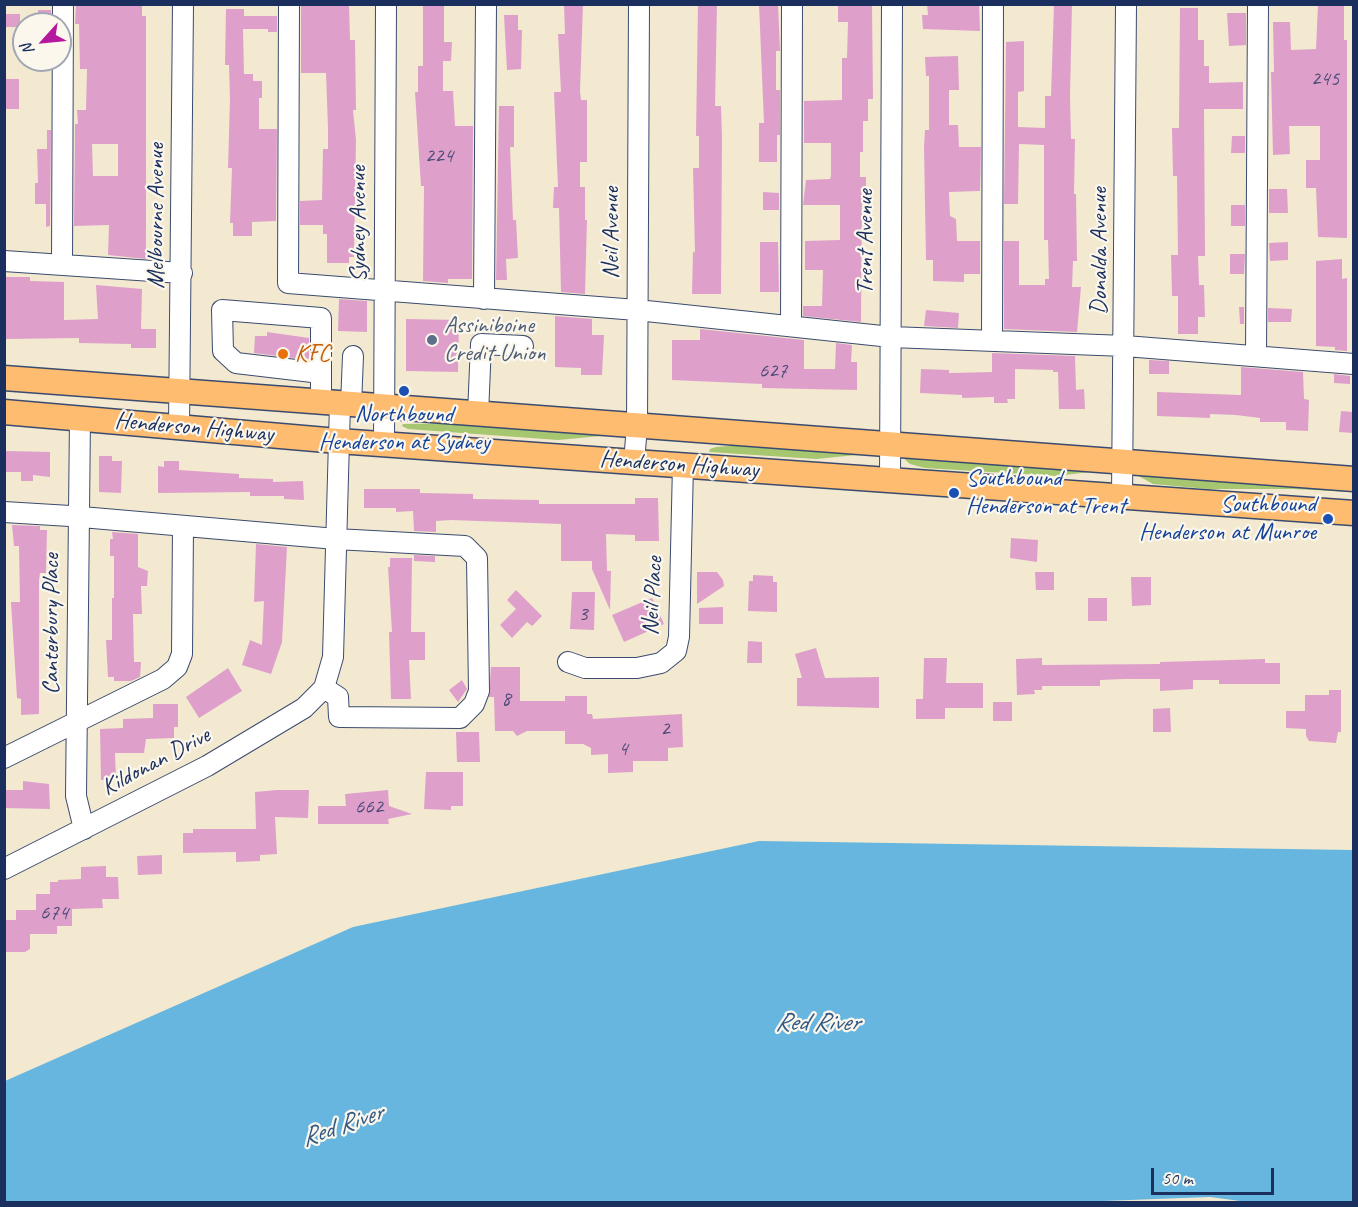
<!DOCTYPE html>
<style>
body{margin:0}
#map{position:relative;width:1358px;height:1207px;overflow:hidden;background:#f2e9d0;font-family:Caveat,sans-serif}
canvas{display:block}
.frame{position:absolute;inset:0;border:6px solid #1b2f5e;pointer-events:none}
.north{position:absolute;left:12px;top:12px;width:60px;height:60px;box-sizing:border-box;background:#fbf7ec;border:2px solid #a1a7b3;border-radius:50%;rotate:243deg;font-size:16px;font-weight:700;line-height:24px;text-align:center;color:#1b2f5e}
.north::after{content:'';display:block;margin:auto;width:21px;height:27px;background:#b5179e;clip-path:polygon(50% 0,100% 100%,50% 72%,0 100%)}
.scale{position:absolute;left:1151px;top:1168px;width:123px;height:27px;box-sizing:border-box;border:3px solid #1b2f5e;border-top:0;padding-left:8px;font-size:18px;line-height:21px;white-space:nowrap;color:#1b2f5e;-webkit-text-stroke:4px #fbf7ec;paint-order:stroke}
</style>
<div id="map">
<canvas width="1358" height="1207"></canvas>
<div class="frame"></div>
<div class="north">N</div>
<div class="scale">50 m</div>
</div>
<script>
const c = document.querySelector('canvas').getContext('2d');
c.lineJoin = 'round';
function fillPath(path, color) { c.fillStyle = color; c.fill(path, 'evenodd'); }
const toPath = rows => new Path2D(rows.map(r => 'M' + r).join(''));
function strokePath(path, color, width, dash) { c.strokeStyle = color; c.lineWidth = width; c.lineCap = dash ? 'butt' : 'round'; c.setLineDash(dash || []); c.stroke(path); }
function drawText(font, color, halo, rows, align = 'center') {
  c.font = font + ' Caveat,sans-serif'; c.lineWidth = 4.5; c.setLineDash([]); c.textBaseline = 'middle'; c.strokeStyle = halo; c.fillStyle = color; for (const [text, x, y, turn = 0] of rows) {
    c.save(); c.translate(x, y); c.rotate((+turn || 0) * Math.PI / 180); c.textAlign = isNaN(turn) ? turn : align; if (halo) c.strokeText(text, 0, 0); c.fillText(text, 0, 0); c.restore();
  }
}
const green = toPath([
 [481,423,612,435,558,440,408,429,402,426,403,424],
 [768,443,866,454,816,459,709,452,710,449,716,447],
 [902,457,1099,471,1056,476,925,468,910,464],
 [1135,474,1353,487,1353,492,1293,489,1208,489,1153,484]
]);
const water = toPath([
 [759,841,1353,850,1353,1202,1248,1202,1210,1197,1076,1202,5,1202,5,1081,353,927]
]);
const building = toPath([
 [76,4,142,4,142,16,146,16,146,259,108,255,109,225,74,226,75,131,75,124,78,124,77,110,86,110,87,69,80,69,79,24,75,24],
 [92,144,118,144,118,176,93,176],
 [301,4,349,4,350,40,355,40,356,110,353,110,356,140,354,257,349,257,349,263,327,263,327,234,323,234,323,225,300,225,300,201,322,200,323,149,328,149,328,128,326,73,301,73],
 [423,4,444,4,444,42,452,42,451,61,443,61,443,91,453,91,455,126,473,126,472,279,448,279,448,283,423,281,424,186,421,186,415,92,418,92,418,66,423,66],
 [564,4,583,4,580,91,581,100,587,100,587,162,580,162,580,187,585,187,585,220,587,220,585,294,561,292,559,208,553,208,554,187,558,187,554,92,561,92,558,34,565,34],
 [698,4,717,4,715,106,721,106,722,138,721,294,692,294,693,251,695,253,693,168,699,168,699,136,696,136],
 [759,4,778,4,780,51,776,51,776,90,780,90,780,135,777,135,777,162,759,162,759,123,764,123],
 [838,4,872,4,873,99,868,99,868,121,863,121,863,152,860,152,860,177,866,177,866,191,862,191,861,322,803,316,803,306,822,306,823,270,805,270,805,241,840,240,840,205,803,205,806,180,830,179,831,176,831,143,804,143,804,101,842,100,842,58,847,58,848,22,838,22],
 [927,4,979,4,980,31,923,29,922,15,928,15],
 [1054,4,1072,4,1070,96,1071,139,1075,139,1074,194,1076,194,1077,261,1073,261,1072,287,1081,287,1077,332,1004,329,1004,241,1019,241,1019,285,1045,285,1045,279,1049,279,1048,240,1044,240,1044,145,1019,144,1018,204,1004,204,1006,42,1024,41,1024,91,1018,92,1018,127,1045,128,1045,96,1051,96],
 [1318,4,1344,4,1344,40,1347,40,1347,238,1318,237,1316,188,1306,188,1306,160,1320,160,1320,126,1289,126,1290,154,1273,155,1271,72,1274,72,1273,22,1290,22,1291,50,1316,49],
 [1180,8,1198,8,1198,40,1204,40,1204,66,1209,66,1209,83,1243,82,1243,109,1204,109,1205,256,1198,256,1199,285,1204,285,1205,317,1198,317,1198,334,1178,334,1178,296,1172,296,1171,255,1178,255,1177,176,1173,176,1172,128,1179,128],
 [226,9,244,9,244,16,277,16,277,32,268,32,268,29,243,29,244,74,253,74,253,81,262,81,262,98,259,98,259,129,277,129,276,221,252,222,252,236,233,236,233,223,230,223,232,168,228,168,230,99,229,65,225,65],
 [38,10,51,10,51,24,38,24],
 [1227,13,1246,13,1246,45,1229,46],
 [4,14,20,14,20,27,4,27],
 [504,15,518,15,518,30,522,30,521,69,507,70],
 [958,56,959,90,949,90,949,125,958,125,959,147,981,147,980,191,949,192,950,216,956,219,957,241,980,241,980,274,964,274,964,282,933,281,933,260,926,260,924,147,925,130,929,130,929,76,926,76,925,57],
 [4,79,19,79,19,109,4,109],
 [499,106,514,106,514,147,510,147,513,220,516,220,518,258,506,259,507,280,496,280],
 [47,130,51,130,50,226,46,227,46,204,35,204,35,183,38,183,37,149,47,149],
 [1232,136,1245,136,1245,153,1231,153],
 [1269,189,1287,189,1288,213,1269,213],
 [763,192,779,193,779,210,763,210],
 [1231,205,1245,205,1245,226,1231,226],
 [760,242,778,242,779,292,760,292],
 [1288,242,1288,260,1270,261,1269,243],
 [1230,254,1245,254,1244,274,1230,274],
 [1342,259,1342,279,1347,278,1347,351,1335,350,1335,347,1316,346,1316,261],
 [4,277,30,277,30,281,64,282,64,320,98,319,96,285,142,289,141,329,156,329,156,348,131,348,131,344,79,343,79,338,6,339],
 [339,299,367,301,367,332,338,331],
 [1239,307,1244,307,1244,324,1240,324],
 [1268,308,1292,309,1291,322,1268,322],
 [926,310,959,313,958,328,924,326],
 [555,316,592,319,592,335,604,335,602,375,581,375,581,368,555,367],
 [406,319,459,320,458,372,406,371],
 [700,329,804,340,804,369,835,369,836,343,852,345,851,362,857,362,857,390,762,388,762,384,672,380,672,340,700,340],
 [267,332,309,338,309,360,254,353,255,336,267,336],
 [992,353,1075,356,1076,390,1084,389,1085,409,1059,409,1058,372,1053,372,1053,370,1015,369,1015,399,1007,399,1008,403,994,403,994,397,962,398,962,395,920,393,921,369,949,370,949,373,992,372],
 [1149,360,1169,361,1169,374,1149,374],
 [1241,367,1303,372,1304,399,1309,400,1308,431,1286,430,1286,422,1260,422,1260,418,1236,415,1210,414,1210,418,1157,416,1157,392,1241,395],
 [1334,374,1350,376,1350,384,1334,383],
 [1341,411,1353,412,1353,433,1339,432],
 [4,451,50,452,50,477,33,475,33,481,21,481,21,472,4,472],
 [99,456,112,456,112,461,122,461,121,493,99,492],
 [164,461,179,461,179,470,239,474,239,478,273,479,273,482,303,481,304,500,284,499,284,496,250,496,250,492,158,493,158,466,164,467],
 [364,489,420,489,420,493,473,494,473,499,539,500,539,504,635,504,635,498,658,498,659,541,635,541,635,535,606,534,607,571,611,571,610,610,592,569,592,561,561,561,561,524,451,520,436,521,436,532,414,531,413,511,396,512,396,508,364,508],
 [12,525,40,526,40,530,47,530,46,573,40,573,39,580,39,714,21,715,21,699,17,698,11,602,20,602,19,546,14,546],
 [112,532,138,534,138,567,148,571,147,586,141,586,142,614,133,614,134,662,141,662,140,677,131,681,114,681,114,677,108,677,106,640,112,640,112,598,114,598,114,556,110,556,110,539,113,539],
 [1011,538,1038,540,1037,562,1010,558],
 [256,544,287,547,282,642,271,674,242,665,250,640,262,645,264,601,254,602],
 [414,555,435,556,435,562,414,561],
 [390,558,412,558,411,632,425,632,425,660,409,660,411,699,391,699,389,632,392,632,388,567,390,567],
 [697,572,717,572,723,580,724,586,697,604],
 [1035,572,1054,572,1054,590,1036,590],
 [753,575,773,576,773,582,777,582,777,612,748,611,749,581,753,581],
 [1131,577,1151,577,1151,605,1132,606],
 [516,590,542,616,532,626,527,622,512,638,500,625,516,609,507,600],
 [572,592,595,592,594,630,570,629],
 [652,598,664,624,624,642,612,615],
 [1088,598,1107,598,1107,621,1088,621],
 [723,607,723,624,699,624,699,608],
 [748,641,762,642,762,663,747,663],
 [816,648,825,678,879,677,879,708,797,706,797,678,802,678,795,654],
 [924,658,947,658,946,683,983,683,983,708,945,708,945,719,916,719,916,699,923,699],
 [1042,658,1042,665,1160,664,1160,662,1265,659,1265,663,1280,663,1280,684,1219,684,1219,680,1193,680,1193,689,1160,691,1160,679,1124,679,1100,680,1100,686,1042,686,1042,690,1034,690,1035,694,1017,695,1016,659],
 [491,667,520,667,520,701,565,701,565,696,587,696,587,714,592,714,593,719,682,714,683,747,668,748,668,761,633,761,633,772,608,773,608,754,591,755,591,748,583,744,565,744,565,731,527,731,517,736,513,731,495,731,494,697,489,697],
 [228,668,242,691,199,718,186,697],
 [462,680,467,689,458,702,449,690],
 [1329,690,1341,690,1341,732,1338,732,1336,743,1309,741,1306,736,1306,729,1286,728,1286,711,1305,711,1305,695,1329,695],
 [993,702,1012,702,1012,721,993,721],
 [153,704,178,704,178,727,174,727,174,738,146,739,144,753,115,753,116,780,101,780,100,729,123,728,123,719,153,718],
 [1170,708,1171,732,1153,732,1153,709],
 [456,732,479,732,480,762,457,762],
 [426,772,463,772,463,806,451,806,451,810,424,809],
 [23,781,49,784,50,809,4,808,4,790,23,790],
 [277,790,309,790,308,818,275,817,277,854,260,855,260,861,236,862,236,852,183,853,183,833,193,833,193,829,256,829,255,792],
 [388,790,389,806,412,814,388,819,389,824,318,824,318,806,346,806,345,794],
 [162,855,162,874,138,875,137,856],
 [106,866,106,877,118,877,119,899,102,899,103,908,72,909,72,926,57,926,57,934,30,934,30,949,25,952,4,952,4,920,16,920,16,910,36,910,36,894,50,894,50,882,58,882,58,880,81,879,81,867]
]);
const minor = toPath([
 [289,4,288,283,637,310,891,337,1125,346,1354,364],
 [4,261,182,273],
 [62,265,63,4],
 [484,299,486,4],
 [791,326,792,4],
 [992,341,993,4],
 [1256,356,1258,4],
 [321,402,321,318,222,310,223,351,236,363,321,373],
 [351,405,353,356],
 [478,414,481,344,523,346],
 [80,418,76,796,84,829],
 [179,427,183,4],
 [384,443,386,4],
 [634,462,637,426,639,4],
 [890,479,892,4],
 [1122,497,1126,4],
 [4,512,70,516,336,539,465,546,477,558,479,691,474,704,460,718,339,717,338,697,324,688],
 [568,662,585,668,637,668,661,663,676,651,679,637,683,465],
 [4,758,163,679,177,667,182,654,183,526],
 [4,869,207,766,304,708,324,688,333,657,340,404]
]);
const major = toPath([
 [4,378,1354,479],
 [4,412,338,441,1354,513]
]);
const markers = [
 [432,340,6,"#5c6f8a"],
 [283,354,6,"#e8710a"],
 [404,391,6,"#1a4fb4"],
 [954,493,6,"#1a4fb4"],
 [1328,519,6,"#1a4fb4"]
];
const numberNames = [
 ["245",1325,79],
 ["224",439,156],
 ["627",773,371],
 ["3",583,614],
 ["8",506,699],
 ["2",665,729],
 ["4",623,749],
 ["662",369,807],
 ["674",54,913]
];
const streetNames = [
 ["Melbourne Avenue",157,216,-90],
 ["Sydney Avenue",359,224,-90],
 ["Neil Avenue",612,233,-90],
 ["Trent Avenue",866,242,-90],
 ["Donalda Avenue",1100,251,-90],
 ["Henderson Highway",194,428,5],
 ["Henderson Highway",679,465,4],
 ["Neil Place",653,596,-87],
 ["Canterbury Place",52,624,-90],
 ["Kildonan Drive",156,762,-28]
];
const serviceNames = [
 ["Assiniboine",444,326],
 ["Credit Union",444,354]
];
const foodNames = [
 ["KFC",295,354]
];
const transitNames = [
 ["Northbound",404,415],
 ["Henderson at Sydney",404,443],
 ["Southbound",966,479,"left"],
 ["Henderson at Trent",966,507,"left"],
 ["Southbound",1316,505,"right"],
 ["Henderson at Munroe",1316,533,"right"]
];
const waterNames = [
 ["Red River",817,1023],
 ["Red River",342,1126,-19]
];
fillPath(green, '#a6c66f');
fillPath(water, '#66b6e0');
fillPath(building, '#dea0ca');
strokePath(minor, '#3b4b6f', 22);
strokePath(major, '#3b4b6f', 27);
strokePath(minor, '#fff', 20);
strokePath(major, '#fdbc70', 24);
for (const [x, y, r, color] of markers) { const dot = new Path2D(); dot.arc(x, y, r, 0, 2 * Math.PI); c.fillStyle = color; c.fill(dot); strokePath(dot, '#fbf7ec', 2); }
drawText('21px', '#4c4b79', null, numberNames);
drawText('24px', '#1b2f5e', '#fbf7ec', streetNames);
drawText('24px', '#4e5e75', '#fbf7ec', serviceNames, 'left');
drawText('24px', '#c56008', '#fbf7ec', foodNames, 'left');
drawText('24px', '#164399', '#fbf7ec', transitNames);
drawText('italic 26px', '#325885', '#fbf7ec', waterNames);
</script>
